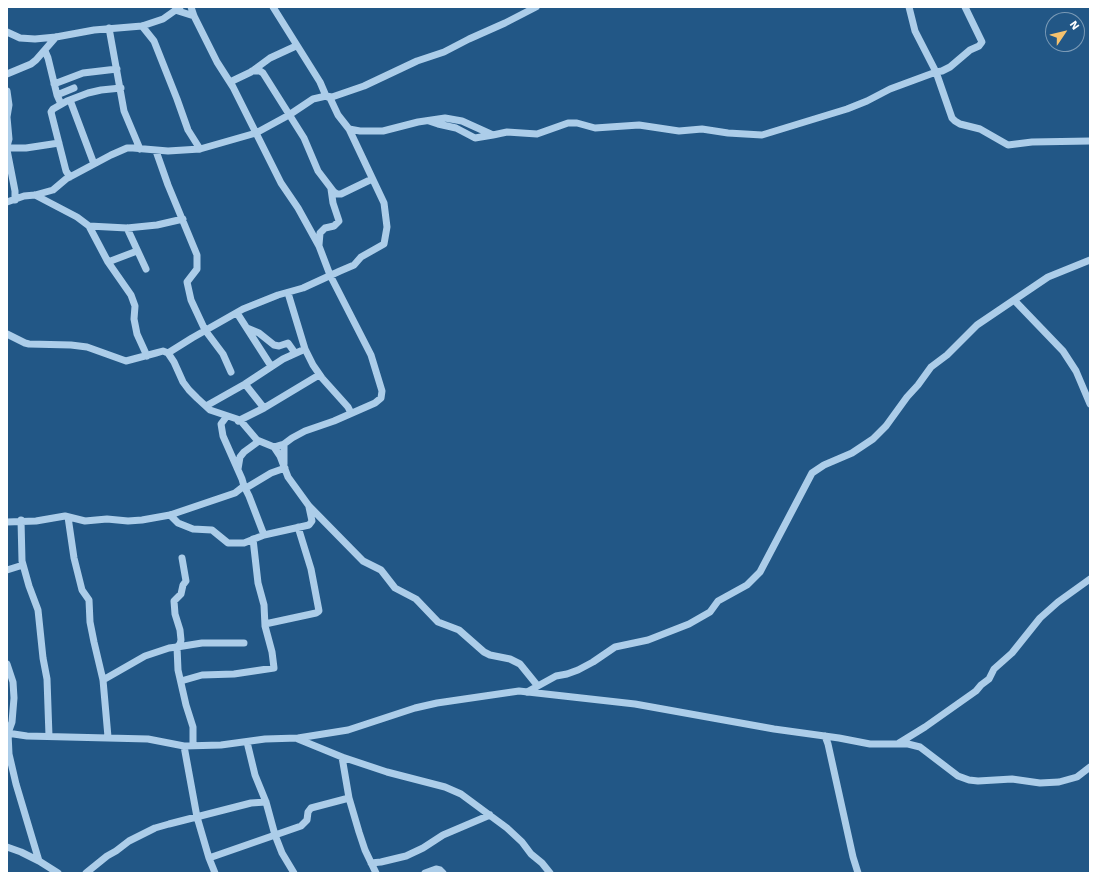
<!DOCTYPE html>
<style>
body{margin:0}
#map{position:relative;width:1097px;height:880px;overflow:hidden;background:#225786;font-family:"Work Sans",sans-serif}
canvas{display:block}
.frame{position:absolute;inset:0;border:8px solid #fff;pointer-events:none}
.north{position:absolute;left:1045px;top:12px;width:40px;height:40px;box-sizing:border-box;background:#225786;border:1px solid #7a9ab6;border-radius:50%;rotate:55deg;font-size:11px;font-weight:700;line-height:16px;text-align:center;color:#fff}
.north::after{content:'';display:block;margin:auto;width:14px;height:18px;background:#f5c26e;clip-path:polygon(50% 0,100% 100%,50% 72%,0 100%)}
</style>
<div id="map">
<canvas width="1097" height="880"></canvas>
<div class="frame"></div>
<div class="north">N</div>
</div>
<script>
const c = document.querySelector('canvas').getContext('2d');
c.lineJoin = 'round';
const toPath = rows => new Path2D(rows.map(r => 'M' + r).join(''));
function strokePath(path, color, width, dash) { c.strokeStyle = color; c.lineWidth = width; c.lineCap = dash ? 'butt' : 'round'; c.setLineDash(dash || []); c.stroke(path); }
const minor = toPath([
 [191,7,194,16,217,62,233,87,281,183,298,208,319,246,330,275,371,355,382,391,381,398,375,403,334,421,305,431,292,438,284,444,274,447],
 [273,7,320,82,326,96,332,97,364,86,417,61,444,52,469,39,505,23,536,7],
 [909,7,915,31,936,72,952,118,955,121,960,124,980,129,1008,145,1032,142,1090,141],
 [175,10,194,16],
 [142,26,154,41,177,99,188,130,200,149],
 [109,28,124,111,140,149],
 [7,32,20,38,35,39,56,37,94,30,142,26,163,19,180,7],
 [45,51,48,58,57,95,61,104],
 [252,71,260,71,263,73,304,138,318,171,334,192,337,194,341,194,372,179],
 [7,74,31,64,36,60,56,37],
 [230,82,251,72,270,58,296,46],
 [54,84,83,73,117,69],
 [7,91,9,105,7,117,9,139,7,146],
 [57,95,74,88],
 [70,100,94,164],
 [429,121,438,124,456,128,475,138,493,135],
 [7,148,26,148,59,143],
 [7,150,15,191,15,200],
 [156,151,168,185,197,255,197,269,187,282,191,300,205,330,223,354,231,372],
 [70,177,66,171,51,112,53,109,67,101,88,93,101,90,121,88],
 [35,195,77,217,89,226,108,262,131,295,135,306,134,319,137,334,147,356],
 [7,202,24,196,35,195,53,190,66,179,111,155,127,148,133,148,168,151,200,149,256,133,289,115,313,99,326,96,330,98,338,115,349,129,360,131,383,131,418,122,445,118,462,121,493,135,507,132,537,134,568,123,577,123,595,128,639,125,679,131,702,129,728,133,762,135,847,109,867,101,890,89,936,72,942,71,950,67,970,50,979,46,982,42,965,7],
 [89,226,127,228,157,225,183,219],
 [127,228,146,269],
 [319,245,320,233,325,228,334,226,339,221,333,203,331,189],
 [108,262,137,251],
 [288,293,305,349,313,365,322,378,348,407,351,413],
 [1014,300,1063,351,1076,371,1090,404],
 [237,313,271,366],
 [247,328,259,333,274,345,279,346,288,343,295,353],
 [7,334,25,343,29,344,71,345,87,347,126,361,156,353,163,351,168,353,174,362,183,382,189,390,197,398,210,410,240,420,257,440,274,447,280,456,288,477,309,506,363,561,381,570,395,588,416,599,438,622,459,630,484,652,490,655,510,659,520,664,537,685],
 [168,353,192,338,243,309,278,295,303,288,340,271,354,265,361,257,384,244,387,227,384,203,349,129],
 [245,384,264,408],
 [206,406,245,384,283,359,305,349],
 [238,421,264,408,319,375],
 [284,464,284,444],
 [238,469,240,457,244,452,259,441],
 [244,486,249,496,264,535],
 [246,488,271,473,285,468],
 [170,515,178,523,193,529,212,530,228,543,244,543,264,535,309,525,312,521,309,507],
 [68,517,74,558,82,590,89,600,90,622,94,642,103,680,108,737],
 [21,520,22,561,29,586,38,610,43,658,47,679,49,736],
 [7,522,36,521,65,516,85,521,107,519,128,521,142,520,170,515,235,493,244,486,242,479,223,436,221,424,227,416],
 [7,570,23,565],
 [265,624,316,613,319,611,311,569,298,527],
 [7,664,13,682,14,698,12,722,8,733,9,754,16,784,39,861],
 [103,680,145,656,169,648,177,647,180,644,181,640,180,630,175,614,174,601,181,594,183,585,186,581,182,558],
 [181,681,202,675,234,674,274,668,272,652,265,626,264,605,258,583,253,539],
 [527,692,556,676,567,674,578,670,593,662,615,647,648,640,689,624,710,612,718,601,747,585,760,572,812,473,824,465,852,453,873,439,886,426,907,397,918,385,931,367,947,355,977,325,1048,277,1090,260],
 [7,733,27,736,148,739,184,746,221,745,265,739,298,738,348,730,415,708,437,703,519,691,635,704,774,729,839,738,870,744,908,744,920,747,958,776,969,780,978,781,1012,779,1040,783,1059,782,1077,777,1090,767],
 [825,736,828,744,853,857,858,873],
 [298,739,342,757,387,772,445,787,461,794,507,828,522,842,531,854,542,863,550,873],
 [247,742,255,775,266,802,275,835,282,853,294,873],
 [899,743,925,727,976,691,981,685,989,679,994,669,1012,653,1040,618,1058,602,1090,579],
 [193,745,193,727,186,705,178,670,177,647,202,643,244,643],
 [184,746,197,817,209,858,215,873],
 [342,757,349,798,359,832,365,850,376,873],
 [7,847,21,852,39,861,58,873],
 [209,858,301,826,307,820,308,812,311,808,349,798],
 [371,863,381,862,406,856,423,848,443,835,490,815],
 [86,873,107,856,116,851,129,841,155,828,169,824,251,803,266,802],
 [425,873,436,869,440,870,443,873]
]);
strokePath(minor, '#accde9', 7);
</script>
